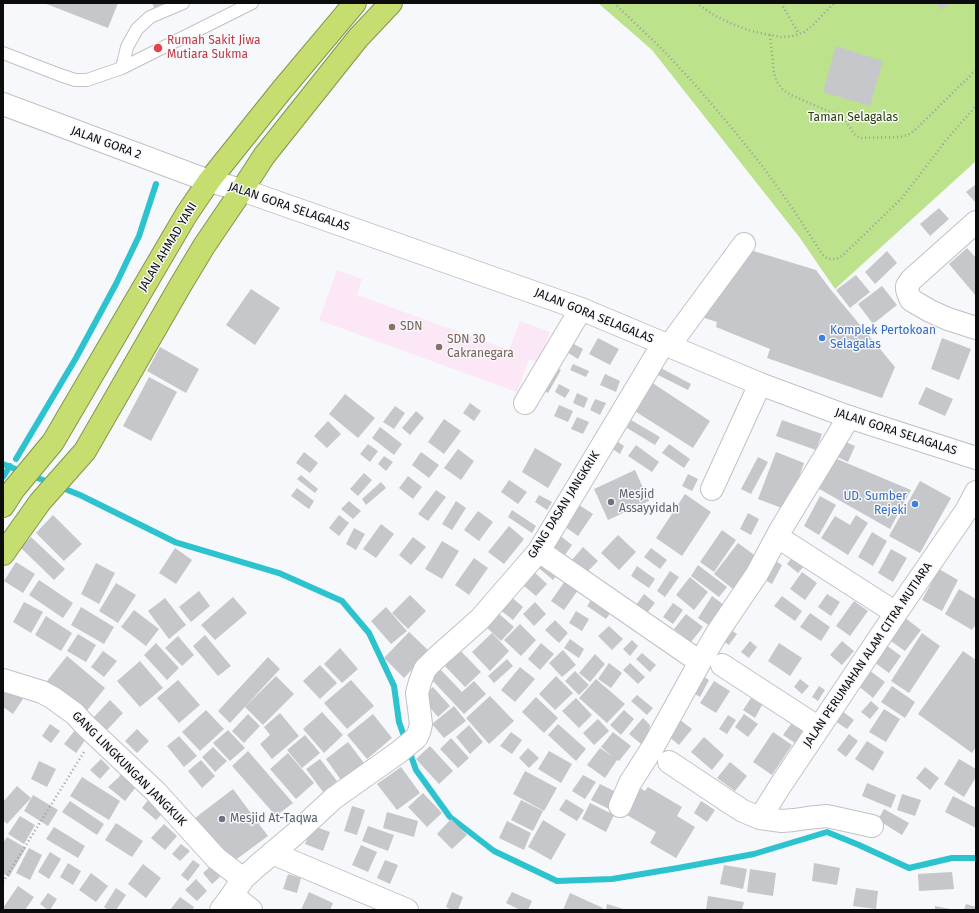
<!DOCTYPE html>
<style>
body{margin:0}
#map{position:relative;width:979px;height:913px;overflow:hidden;background:#f6f8fb;font-family:"Fira Sans",sans-serif}
canvas{display:block}
.frame{position:absolute;inset:0;border:4px solid #0c0c0d;pointer-events:none}
</style>
<div id="map">
<canvas width="979" height="913"></canvas>
<div class="frame"></div>
</div>
<script>
const c = document.querySelector('canvas').getContext('2d');
c.lineJoin = 'round';
function fillPath(path, color) { c.fillStyle = color; c.fill(path, 'evenodd'); }
const toPath = rows => new Path2D(rows.map(r => 'M' + r).join(''));
function strokePath(path, color, width, dash) { c.strokeStyle = color; c.lineWidth = width; c.lineCap = dash ? 'butt' : 'round'; c.setLineDash(dash || []); c.stroke(path); }
function drawText(font, color, halo, rows, align = 'center') {
  c.font = font + ' "Fira Sans",sans-serif'; c.lineWidth = 3; c.setLineDash([]); c.textBaseline = 'middle'; c.strokeStyle = halo; c.fillStyle = color; for (const [text, x, y, turn = 0] of rows) {
    c.save(); c.translate(x, y); c.rotate((+turn || 0) * Math.PI / 180); c.textAlign = isNaN(turn) ? turn : align; if (halo) c.strokeText(text, 0, 0); c.fillText(text, 0, 0); c.restore();
  }
}
const education = toPath([
 [337,270,362,279,357,295,509,350,520,321,550,332,539,362,529,359,517,392,319,320]
]);
const green = toPath([
 [598,3,976,3,976,161,835,289,800,238,652,50]
]);
const stream = toPath([
 [16,459,76,358,116,284,139,236,156,184],
 [3,464,80,495,175,542,279,573,342,601,369,633,394,686,399,722,416,770,450,817,494,851,557,881,612,879,678,868,754,854,827,832,859,845,909,868,952,858,976,858],
 [3,477,10,466]
]);
const building = toPath([
 [44,3,118,3,108,28],
 [152,3,171,3,155,10],
 [936,3,950,3,942,10],
 [836,46,883,61,870,106,823,92],
 [976,184,976,203,966,192],
 [939,208,949,219,930,236,920,224],
 [967,248,976,258,976,296,949,264],
 [747,249,816,270,831,290,895,367,882,398,767,358,770,349,716,327,717,322,698,316],
 [887,251,897,263,875,284,865,272],
 [856,275,870,292,850,308,836,290],
 [882,286,897,305,873,324,858,304],
 [251,289,280,308,255,345,226,325],
 [598,338,619,349,610,365,589,354],
 [942,338,971,349,959,380,931,369],
 [570,342,583,349,578,359,565,351],
 [160,347,199,369,186,393,147,371],
 [573,364,589,371,586,377,570,370],
 [551,365,561,370,548,393,538,387],
 [659,367,691,384,688,390,656,374],
 [605,374,620,381,616,392,600,385],
 [149,377,177,392,151,441,123,426],
 [648,380,710,421,693,448,630,408],
 [559,384,570,390,565,398,555,392],
 [926,387,953,399,945,416,918,404],
 [577,393,588,398,584,408,573,403],
 [345,394,375,418,358,438,329,414],
 [595,399,606,403,600,415,590,410],
 [470,403,481,411,474,421,463,413],
 [559,405,573,411,568,422,554,416],
 [395,406,405,413,394,429,383,422],
 [416,411,424,418,410,435,402,428],
 [577,417,589,422,583,434,571,429],
 [444,419,461,431,444,454,428,442],
 [631,420,660,437,655,445,627,428],
 [782,420,822,434,816,450,776,436],
 [328,421,341,434,327,448,314,436],
 [380,427,402,444,394,455,372,438],
 [839,439,855,446,848,462,831,454],
 [615,440,624,446,620,454,611,448],
 [368,444,378,451,370,462,360,454],
 [669,444,690,459,684,468,662,453],
 [636,445,659,462,652,472,628,456],
 [535,448,562,464,548,488,522,472],
 [458,449,474,461,461,480,444,468],
 [304,452,318,463,310,473,296,463],
 [421,452,439,465,429,478,412,465],
 [776,452,804,463,787,510,758,499],
 [384,456,393,462,386,471,378,464],
 [830,456,911,490,890,529,814,486],
 [758,457,768,462,751,494,741,489],
 [635,470,649,501,608,520,594,489],
 [364,473,372,480,358,496,350,489],
 [688,474,698,479,692,491,682,486],
 [301,475,318,489,315,493,297,479],
 [408,476,422,487,413,499,399,488],
 [509,480,527,492,518,504,501,492],
 [920,481,951,498,920,553,889,536],
 [381,482,386,488,366,505,362,499],
 [297,488,314,501,309,509,291,496],
 [436,490,446,497,428,521,418,514],
 [685,494,711,512,682,556,656,538],
 [539,495,552,502,547,510,535,502],
 [820,496,836,505,819,535,804,526],
 [349,501,361,511,353,519,341,509],
 [456,501,466,508,452,530,442,524],
 [576,503,593,514,578,536,561,524],
 [512,510,536,526,532,533,508,517],
 [478,511,493,522,479,541,464,530],
 [748,513,759,519,751,535,740,529],
 [53,515,82,544,64,561,36,533],
 [339,515,349,523,339,536,329,528],
 [856,515,868,523,848,555,821,538,835,516,850,525],
 [381,524,394,534,376,558,363,549],
 [509,526,524,539,504,564,488,552],
 [354,528,365,534,356,550,346,544],
 [722,530,736,540,714,572,700,562],
 [872,532,887,541,873,566,858,557],
 [558,534,572,545,565,555,550,544],
 [618,535,636,552,619,570,601,553],
 [31,537,65,569,54,580,21,548],
 [413,537,426,547,411,565,399,555],
 [442,541,459,551,442,579,425,569],
 [738,543,757,557,733,589,714,574],
 [583,547,598,561,586,573,572,560],
 [175,548,192,560,176,584,159,573],
 [651,548,667,560,660,569,644,557],
 [891,549,907,558,893,582,878,573],
 [793,556,805,565,798,573,787,564],
 [474,558,488,568,469,595,455,585],
 [771,558,782,565,772,584,760,577],
 [539,560,557,575,553,580,535,565],
 [16,562,35,574,23,593,4,581],
 [96,563,115,573,99,604,81,594],
 [698,565,727,587,719,597,691,576],
 [637,566,655,579,649,588,631,576],
 [530,568,547,584,536,596,518,581],
 [939,569,958,580,942,611,922,600],
 [670,571,679,577,665,597,657,591],
 [802,572,817,583,805,600,790,589],
 [690,577,708,592,694,610,676,595],
 [39,580,73,603,63,618,29,595],
 [565,581,578,590,564,610,551,601],
 [116,583,136,595,118,623,99,611],
 [959,589,976,599,976,624,972,630,945,614],
 [199,591,210,606,191,622,179,607],
 [644,594,655,603,647,613,636,605],
 [827,594,840,602,831,616,818,607],
 [410,595,426,611,408,629,392,613],
 [595,595,614,608,606,619,587,606],
 [510,596,523,607,513,620,499,609],
 [712,596,724,605,710,626,698,618],
 [782,596,802,611,795,621,774,606],
 [233,597,247,613,215,640,201,625],
 [165,598,186,625,169,639,148,611],
 [854,601,868,611,850,636,836,626],
 [24,602,43,612,31,633,13,622],
 [535,602,546,614,534,626,523,614],
 [673,603,683,610,673,624,663,617],
 [81,607,114,627,104,644,71,625],
 [386,607,407,631,391,644,371,621],
 [134,610,159,629,146,646,121,627],
 [496,611,514,627,501,641,484,625],
 [576,611,589,619,582,631,569,623],
 [810,613,830,627,821,641,800,627],
 [686,614,703,627,691,642,674,629],
 [46,616,72,633,61,651,35,635],
 [904,617,921,630,905,651,888,639],
 [555,620,568,633,559,643,545,630],
 [520,624,536,640,521,656,504,640],
 [609,626,623,639,612,650,598,636],
 [725,626,737,634,729,645,717,637],
 [409,632,429,651,404,678,384,658],
 [492,633,509,651,490,671,472,652],
 [922,633,940,646,909,693,891,681],
 [78,634,96,645,86,662,67,651],
 [205,635,231,666,218,676,193,646],
 [178,636,194,655,182,666,165,648],
 [570,639,584,649,579,658,564,648],
 [632,640,638,646,630,656,623,649],
 [750,641,757,647,749,658,741,652],
 [842,641,854,651,842,665,830,655],
 [156,643,179,668,167,680,144,655],
 [541,643,554,654,540,670,528,659],
 [779,643,802,658,790,676,768,661],
 [886,645,901,656,889,673,874,662],
 [457,647,481,672,465,687,441,662],
 [340,648,358,669,342,683,324,664],
 [563,650,576,665,562,677,549,663],
 [103,651,117,661,104,677,91,667],
 [963,651,976,660,976,747,972,753,918,714],
 [642,653,656,665,650,672,636,659],
 [595,654,605,664,590,682,579,673],
 [67,656,105,688,85,713,47,681],
 [268,657,280,669,230,723,218,711],
 [507,659,513,666,494,683,488,676],
 [140,661,163,688,140,707,117,681],
 [609,663,622,673,611,688,598,679],
 [630,663,645,677,638,684,623,670],
 [320,665,337,683,320,699,303,681],
 [862,665,885,682,873,698,851,680],
 [520,667,535,679,515,702,501,690],
 [440,669,462,692,474,681,486,694,464,714,431,679],
 [575,671,589,685,579,695,565,681],
 [698,673,709,680,700,697,688,690],
 [276,676,294,694,263,725,245,707],
 [556,676,573,693,555,710,539,694],
 [596,679,625,704,607,723,579,698],
 [800,679,809,686,802,694,794,687],
 [178,680,200,705,179,723,157,698],
 [351,680,374,706,347,729,324,703],
 [714,681,730,691,716,713,700,703],
 [819,686,825,690,818,701,812,697],
 [892,686,915,702,905,718,881,702],
 [433,687,450,706,438,717,421,697],
 [7,688,23,699,13,714,3,707,3,693],
 [637,695,653,708,647,715,631,701],
 [490,696,514,721,489,744,466,718],
 [536,697,558,718,544,733,522,712],
 [576,698,592,715,579,728,562,711],
 [751,698,762,705,755,718,743,710],
 [110,700,123,713,107,730,93,718],
 [871,701,879,708,870,719,861,712],
 [454,706,466,721,444,738,432,724],
 [884,709,900,719,886,742,869,732],
 [206,710,224,729,200,751,182,732],
 [624,710,634,719,621,735,610,725],
 [842,711,854,720,847,729,835,721],
 [322,712,343,735,324,753,303,729],
 [280,713,299,736,272,759,260,744,270,735,264,727],
 [248,714,260,726,244,743,232,731],
 [373,714,392,738,367,759,347,735],
 [744,714,758,724,748,737,735,727],
 [728,715,736,720,727,734,719,729],
 [675,716,692,729,679,745,663,732],
 [643,718,650,725,646,748,629,734],
 [598,719,609,731,594,745,583,733],
 [50,724,60,731,51,743,42,736],
 [558,724,586,749,576,761,548,735],
 [791,724,803,731,795,743,783,735],
 [469,725,483,742,470,754,456,737],
 [137,729,149,741,137,753,125,741],
 [75,730,86,739,76,753,64,744],
 [228,730,245,748,230,761,213,743],
 [511,732,522,740,512,754,500,746],
 [613,732,631,746,619,761,617,760,605,778,587,765,600,748,613,757,601,747],
 [773,732,792,745,772,775,753,762],
 [849,734,858,741,846,757,837,750],
 [305,735,320,753,302,768,287,750],
 [179,736,197,756,184,767,167,746],
 [704,737,724,755,712,770,691,752],
 [451,738,469,758,458,768,440,749],
 [867,741,884,752,873,771,855,759],
 [348,742,364,763,341,780,326,759],
 [430,746,453,771,439,784,416,759],
 [213,747,227,761,215,772,202,757],
 [528,748,539,758,529,768,519,758],
 [248,751,293,803,276,816,232,766],
 [549,751,572,764,561,783,538,769],
 [288,753,314,783,296,799,270,769],
 [101,759,110,768,100,779,90,770],
 [320,759,337,781,323,792,306,769],
 [959,759,976,769,976,777,964,797,944,784],
 [201,760,215,776,202,788,188,771],
 [39,761,56,769,47,787,31,779],
 [730,762,747,776,735,791,717,778],
 [401,767,420,793,397,810,377,784],
 [925,767,939,778,930,790,916,778],
 [123,769,139,783,125,801,108,787,119,777],
 [525,771,557,788,544,811,513,794],
 [583,775,596,782,585,799,572,791],
 [82,777,120,801,109,820,70,796],
 [867,783,896,795,891,808,862,796],
 [600,784,618,793,609,809,591,800],
 [635,785,645,791,648,787,682,807,677,816,695,827,676,858,650,843,656,832,620,811],
 [17,786,31,798,7,824,3,820,3,802],
 [233,789,268,836,230,864,195,818],
 [423,793,442,813,427,827,408,807],
 [902,794,921,800,915,816,897,810],
 [33,795,58,810,48,826,24,811],
 [953,796,976,808,976,828,945,812],
 [566,799,584,810,577,821,559,810],
 [148,800,163,813,156,820,142,808],
 [521,800,543,811,533,831,511,820],
 [70,801,104,824,97,835,62,812],
 [701,801,715,810,707,822,694,813],
 [590,803,614,815,606,832,582,819],
 [352,806,365,810,357,835,344,831],
 [884,809,909,823,902,835,878,820],
 [387,812,418,821,414,837,383,828],
 [20,816,35,825,24,844,8,834],
 [451,819,467,835,452,849,437,834],
 [543,820,566,834,551,860,528,847],
 [507,821,531,833,524,850,499,838],
 [116,823,143,841,132,857,105,840],
 [164,824,177,836,165,850,151,838],
 [313,826,330,832,323,851,305,844],
 [368,826,394,835,388,851,362,841],
 [54,827,85,846,78,858,46,839],
 [7,837,26,848,9,877,3,873,3,843],
 [181,844,190,851,180,861,172,854],
 [361,845,377,852,368,872,352,865],
 [29,848,42,855,30,880,16,873],
 [50,852,61,859,49,879,38,872],
 [193,860,200,865,188,881,181,875],
 [385,860,398,865,390,884,377,878],
 [68,863,81,871,73,885,60,877],
 [814,863,840,868,837,885,812,881],
 [143,864,161,878,146,898,128,884],
 [724,865,747,869,743,889,720,884],
 [211,866,220,877,212,884,203,873],
 [750,869,776,873,773,896,747,892],
 [952,872,954,889,919,891,918,874],
 [91,873,108,886,96,902,79,890],
 [288,874,301,878,297,893,283,889],
 [196,879,207,891,197,901,185,890],
 [18,886,34,897,25,910,3,910,3,908],
 [116,888,126,895,116,910,108,910,104,907],
 [856,888,878,891,876,909,853,906],
 [309,892,333,903,330,910,301,910],
 [452,892,463,897,458,910,452,910,446,907],
 [512,892,532,901,528,910,520,910,506,903],
 [48,893,57,899,50,910,48,910,40,904],
 [570,893,603,908,602,910,563,910],
 [708,896,744,902,742,910,706,910],
 [180,897,194,907,192,910,170,910],
 [607,904,627,910,606,910],
 [966,904,976,907,976,910,964,910],
 [935,906,950,909,950,910,935,910]
]);
const path = toPath([
 [614,3,663,50,698,88,731,127,763,167,793,209,822,254,825,257,829,259,836,259,842,256,902,198,947,139,976,106],
 [696,3,714,15,732,24,751,31,781,37,793,36,804,32,813,25,834,3],
 [781,3,799,34],
 [770,35,774,73,777,82,783,90,791,95,830,112,837,114,846,121,854,134,860,138,900,137,908,135,915,130,976,70],
 [3,882,84,752]
]);
const lane = toPath([
 [3,53,60,75,75,80,87,80,122,68,252,3],
 [122,68,127,47,137,29,150,17,183,3]
]);
const street = toPath([
 [976,222,911,280,907,286,907,289,908,293,911,300,930,311,948,319,976,328],
 [669,346,744,244],
 [525,403,581,309],
 [712,489,760,384],
 [787,543,896,613],
 [539,551,700,662],
 [722,665,819,728],
 [3,680,42,692,53,698,75,714,84,724,156,792,216,858,243,879],
 [669,762,732,804,743,811,760,818,782,821,794,820,807,818,827,816,872,826],
 [620,806,630,783,653,747,700,662,717,633,757,574,781,529,849,417],
 [760,818,780,786,896,613,966,511,976,492],
 [272,853,407,910],
 [232,895,251,910],
 [221,910,232,895,243,879,256,867,295,834,334,798,399,752,416,738,419,732,421,724,417,693,420,682,425,669,435,659,480,619,539,551,663,344]
]);
const secondary = toPath([
 [3,104,209,181,242,190,581,309,760,384,849,417,976,458]
]);
const highway = toPath([
 [3,506,14,489,53,442,186,215,209,181,281,91,355,3],
 [3,554,40,502,85,451,180,286,204,246,242,190,264,156,358,38,391,3]
]);
const markers = [
 [158,48,5,"#e0444e"],
 [392,327,4,"#8d6e63"],
 [822,338,4,"#3f7fe0"],
 [439,347,4,"#8d6e63"],
 [611,502,4,"#6b7280"],
 [915,504,4,"#3f7fe0"],
 [222,819,4,"#6b7280"]
];
const healthNames = [
 ["Rumah Sakit Jiwa",167,41],
 ["Mutiara Sukma",167,55]
];
const parkNames = [
 ["Taman Selagalas",853,118]
];
const streetNames = [
 ["JALAN GORA 2",106,143,20],
 ["JALAN GORA SELAGALAS",289,207,19],
 ["JALAN AHMAD YANI",168,247,-59],
 ["JALAN GORA SELAGALAS",594,316,22],
 ["JALAN GORA SELAGALAS",896,432,18],
 ["GANG DASAN JANGKRIK",564,505,-58],
 ["JALAN PERUMAHAN ALAM CITRA MUTIARA",868,655,-56],
 ["GANG LINGKUNGAN JANGKUK",129,769,45]
];
const educationNames = [
 ["SDN",400,327],
 ["SDN 30",447,340],
 ["Cakranegara",447,354]
];
const shopNames = [
 ["Komplek Pertokoan",830,331],
 ["Selagalas",830,345],
 ["UD. Sumber",907,497,"right"],
 ["Rejeki",907,511,"right"]
];
const worshipNames = [
 ["Mesjid",619,495],
 ["Assayyidah",619,509],
 ["Mesjid At-Taqwa",230,819]
];
fillPath(education, '#fbe7f6');
fillPath(green, '#bde28c');
strokePath(stream, '#2cc3cf', 6);
fillPath(building, '#c5c7ca');
strokePath(lane, '#c0c2c5', 14);
strokePath(street, '#c0c2c5', 24);
strokePath(secondary, '#c0c2c5', 24);
strokePath(highway, '#85944d', 24);
strokePath(path, '#9c9da0', 2.5, [1, 3]);
strokePath(lane, '#fff', 12);
strokePath(street, '#fff', 22);
strokePath(secondary, '#fff', 22);
strokePath(highway, '#c6de70', 22);
for (const [x, y, r, color] of markers) { const dot = new Path2D(); dot.arc(x, y, r, 0, 2 * Math.PI); c.fillStyle = color; c.fill(dot); strokePath(dot, '#f6f8fb', 1.5); }
drawText('12px', '#be3a42', '#f6f8fb', healthNames, 'left');
drawText('12px', '#2a3f00', '#f6f8fb', parkNames);
drawText('12px', '#0c0c0d', '#f6f8fb', streetNames);
drawText('12px', '#785e54', '#f6f8fb', educationNames, 'left');
drawText('12px', '#366cbe', '#f6f8fb', shopNames, 'left');
drawText('12px', '#5b616d', '#f6f8fb', worshipNames, 'left');
</script>
